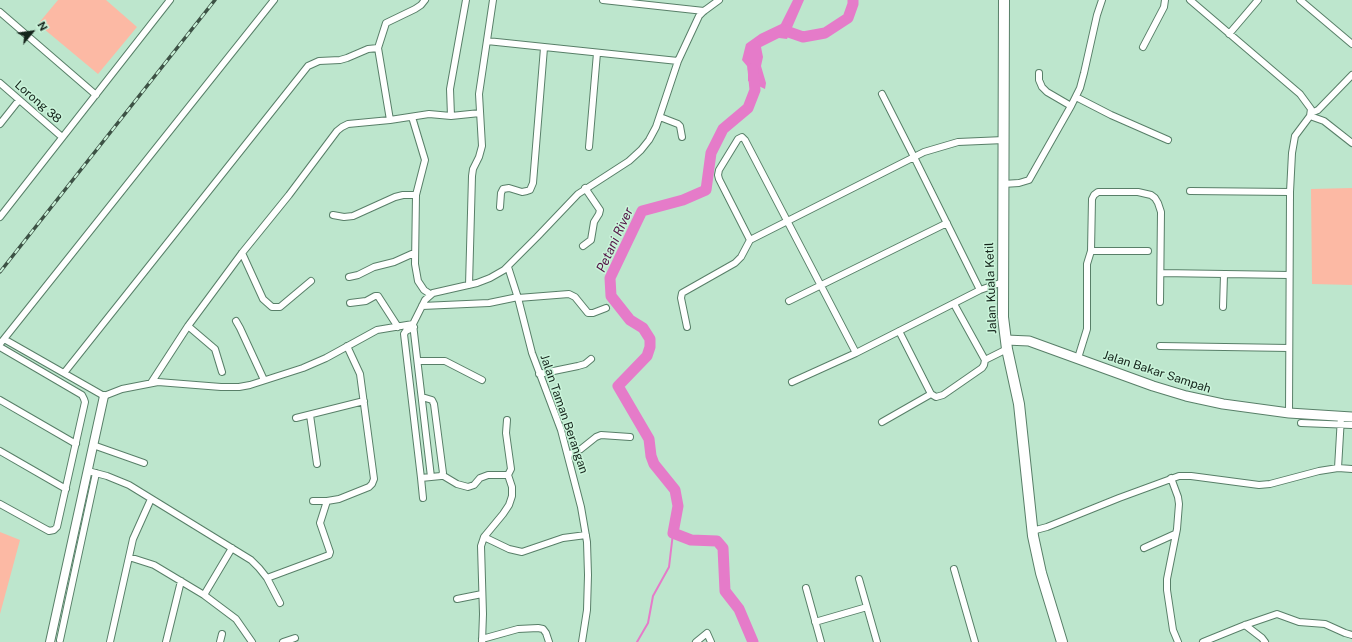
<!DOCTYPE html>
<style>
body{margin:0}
#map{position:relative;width:1352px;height:642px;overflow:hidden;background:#bde6cd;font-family:"Public Sans",sans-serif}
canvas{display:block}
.north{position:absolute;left:12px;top:12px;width:40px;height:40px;-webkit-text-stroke:3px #caf4da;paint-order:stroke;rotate:61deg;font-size:11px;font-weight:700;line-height:16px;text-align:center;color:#15241b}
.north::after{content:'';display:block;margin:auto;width:14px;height:18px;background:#15241b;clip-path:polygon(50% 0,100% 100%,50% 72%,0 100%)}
</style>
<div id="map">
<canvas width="1352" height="642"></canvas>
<div class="north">N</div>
</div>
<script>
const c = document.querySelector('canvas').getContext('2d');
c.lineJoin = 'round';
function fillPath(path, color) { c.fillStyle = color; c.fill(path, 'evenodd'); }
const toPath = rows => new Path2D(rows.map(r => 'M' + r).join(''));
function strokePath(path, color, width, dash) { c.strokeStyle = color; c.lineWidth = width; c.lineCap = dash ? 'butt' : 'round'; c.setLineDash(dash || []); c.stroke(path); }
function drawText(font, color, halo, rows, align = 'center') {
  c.font = font + ' "Public Sans",sans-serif'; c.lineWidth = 3; c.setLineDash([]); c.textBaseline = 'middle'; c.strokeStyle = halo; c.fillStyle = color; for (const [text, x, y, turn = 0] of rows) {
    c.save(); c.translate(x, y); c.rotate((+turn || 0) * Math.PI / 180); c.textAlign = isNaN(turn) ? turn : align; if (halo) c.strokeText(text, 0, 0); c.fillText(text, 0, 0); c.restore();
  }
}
const green = toPath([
 [58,0,106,0,137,27,98,74,38,24],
 [1352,188,1352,285,1312,284,1311,189],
 [0,532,20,540,0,614]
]);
const water = toPath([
 [793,0,804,0,787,39,779,38,761,47,763,57,761,66,766,83,765,89,748,81,748,71,747,66,742,60,746,44,760,34,781,24]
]);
const stream = toPath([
 [637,642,648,623,653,596,669,567,673,533]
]);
const river = toPath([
 [783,30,803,37,825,33,848,18,853,4,853,0],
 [753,642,739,609,725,591,723,548,717,541,691,540,673,533,678,506,675,490,654,464,651,456,649,439,618,386,647,356,650,347,650,339,643,328,630,320,611,296,610,278,642,211,683,200,706,190,711,153,723,129,748,108,755,90,753,69]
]);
const minor = toPath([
 [603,0,704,11],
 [1190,0,1300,94,1311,109,1310,116,1295,136,1292,153,1290,192,1289,413],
 [1300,0,1352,44],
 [0,12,96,95],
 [1229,34,1258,0],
 [487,41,678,61],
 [1143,47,1164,7,1165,0],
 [378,48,390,120,429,114,451,116,480,113],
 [1039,73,1039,80,1042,87,1047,92,1071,106],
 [0,83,62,137],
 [882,94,914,157,980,290],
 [1076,97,1111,115,1168,140],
 [1311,113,1318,110,1352,75],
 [451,116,450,89,466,0],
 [1310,116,1324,121,1352,143],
 [412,117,425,160,416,195,415,264,418,281,424,290,430,294],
 [660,117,678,124,680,126,682,137],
 [0,124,19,100],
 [589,147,597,53],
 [1003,184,1019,183,1029,180,1071,106,1080,88,1084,73,1097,15,1102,0],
 [1190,191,1290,192],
 [500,207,501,193,503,189,509,188,522,192,527,191,530,190,533,183,544,48],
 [333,215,344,217,353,216,395,197,403,195,416,195],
 [0,217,170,0],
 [750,240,719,179,718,175,719,170,738,139,742,137,745,140,856,353],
 [583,246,591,240,594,222,599,214,600,210,585,188],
 [1091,251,1092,199,1094,195,1098,192,1138,192,1151,195,1155,198,1158,203,1161,212,1160,302],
 [242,253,263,299,272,307,280,307,311,281],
 [508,267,518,298,532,353,561,430,581,507,587,542,588,575,587,610,582,642],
 [1161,273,1289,275],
 [349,277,358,275,374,267,394,262,414,253],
 [469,285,472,176,473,169,479,157,482,146,479,94,493,0],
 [518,298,569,294,575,297,588,313,593,313,606,308],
 [789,301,947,223],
 [350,303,366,301,375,296,378,296,398,327],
 [422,306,489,303,518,297],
 [1223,307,1224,275],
 [236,321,240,328,264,380],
 [188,326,215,349,222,372],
 [414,327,406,331,404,334,421,478,441,476,443,473,434,404,432,400,422,397],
 [687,327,681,298,682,293,735,263,741,257,750,240,924,152,958,142,1004,140],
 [4,339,104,396,122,389,158,382,221,387,239,387,250,385,303,368,326,358,377,330,413,324],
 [0,344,274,0],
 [1160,346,1289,348],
 [0,347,82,395,84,399,85,402,57,527,54,530,49,531,0,504],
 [1078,358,1087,329,1087,264,1091,251,1148,251],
 [985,360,1007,349],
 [418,361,445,361,482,380],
 [64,373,308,66,319,61,340,60,347,58,368,49,378,48,386,23,415,9,421,5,425,0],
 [539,374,578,366,585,364,591,359],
 [792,382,856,353,980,290,1003,282],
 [151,383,188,326,242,253,289,195,337,131,342,127,348,124,390,120],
 [931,394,936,397,943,395,982,368,984,365,985,360,954,304],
 [0,400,76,444],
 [310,415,317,464],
 [296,418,364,401],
 [882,422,931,394,899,331],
 [1301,423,1352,425],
 [93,445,144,463],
 [0,451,66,489],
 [568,455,581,449,596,437,601,435,630,437],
 [1338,468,1341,417],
 [88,471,107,476,129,485,251,560,259,568,267,578,329,555,330,552,320,523,327,501],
 [442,475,457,484,468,487,474,485,480,478,488,475,508,475,511,469,506,433,507,420],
 [431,477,413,324,425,300,433,293,477,283,490,278,504,270,537,237,578,194,629,161,641,150,649,140,656,127,678,61,699,16,704,11,719,0],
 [421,478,423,498],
 [1171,478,1178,497,1179,504,1177,529,1167,579,1167,590,1173,630,1178,642],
 [313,501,327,501,339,499,369,487,372,484,374,479,360,374,347,346],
 [1032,531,1047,527,1119,498,1179,476,1191,476,1259,485,1270,484,1319,471,1338,468,1352,469],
 [484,537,509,549,522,552,563,538,586,535],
 [1144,548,1175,534],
 [129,557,154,565,204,595,236,619,252,642],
 [954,569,975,642],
 [267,578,280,603],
 [859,579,877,642],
 [806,588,821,642],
 [204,595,232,548],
 [457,599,482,594],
 [815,622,867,607],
 [1245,625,1262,638,1265,642],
 [482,639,518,629,538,628,543,629,546,633,549,642],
 [60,640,96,473],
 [110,642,133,539,151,499],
 [166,642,181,581],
 [220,642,222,634],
 [283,642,295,638],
 [482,642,483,614,481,546,484,537,503,514,509,505,512,496,512,487,508,475],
 [696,642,707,633,711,642],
 [1203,642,1245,625,1277,614,1299,622,1325,624,1345,633,1352,635]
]);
const tertiary = toPath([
 [50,642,104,396]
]);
const secondary = toPath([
 [1006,340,1029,341,1153,386,1186,396,1223,404,1289,413,1352,417]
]);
const primary = toPath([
 [1004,0,1003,317,1007,349,1019,404,1033,536,1041,573,1062,642]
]);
const rail = toPath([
 [0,272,215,0]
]);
const streetNames = [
 ["Lorong 38",38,102,41],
 ["Jalan Kuala Ketil",991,288,-92],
 ["Jalan Bakar Sampah",1157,372,18],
 ["Jalan Taman Berangan",564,414,71]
];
const waterNames = [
 ["Petani River",615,240,-65]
];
fillPath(green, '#fcb9a4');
fillPath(water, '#e57bc9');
strokePath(stream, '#e57bc9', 2);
strokePath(river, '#e57bc9', 11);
strokePath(minor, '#587f68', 8);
strokePath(tertiary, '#587f68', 10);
strokePath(secondary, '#587f68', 11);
strokePath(primary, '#587f68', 12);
strokePath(minor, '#fff', 6);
strokePath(tertiary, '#fff', 8);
strokePath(secondary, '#fff', 9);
strokePath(primary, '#fff', 10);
strokePath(rail, '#3d5245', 3.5);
strokePath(rail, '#caf4da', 2, [6]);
drawText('12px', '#15241b', '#caf4da', streetNames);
drawText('italic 13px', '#521144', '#caf4da', waterNames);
</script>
